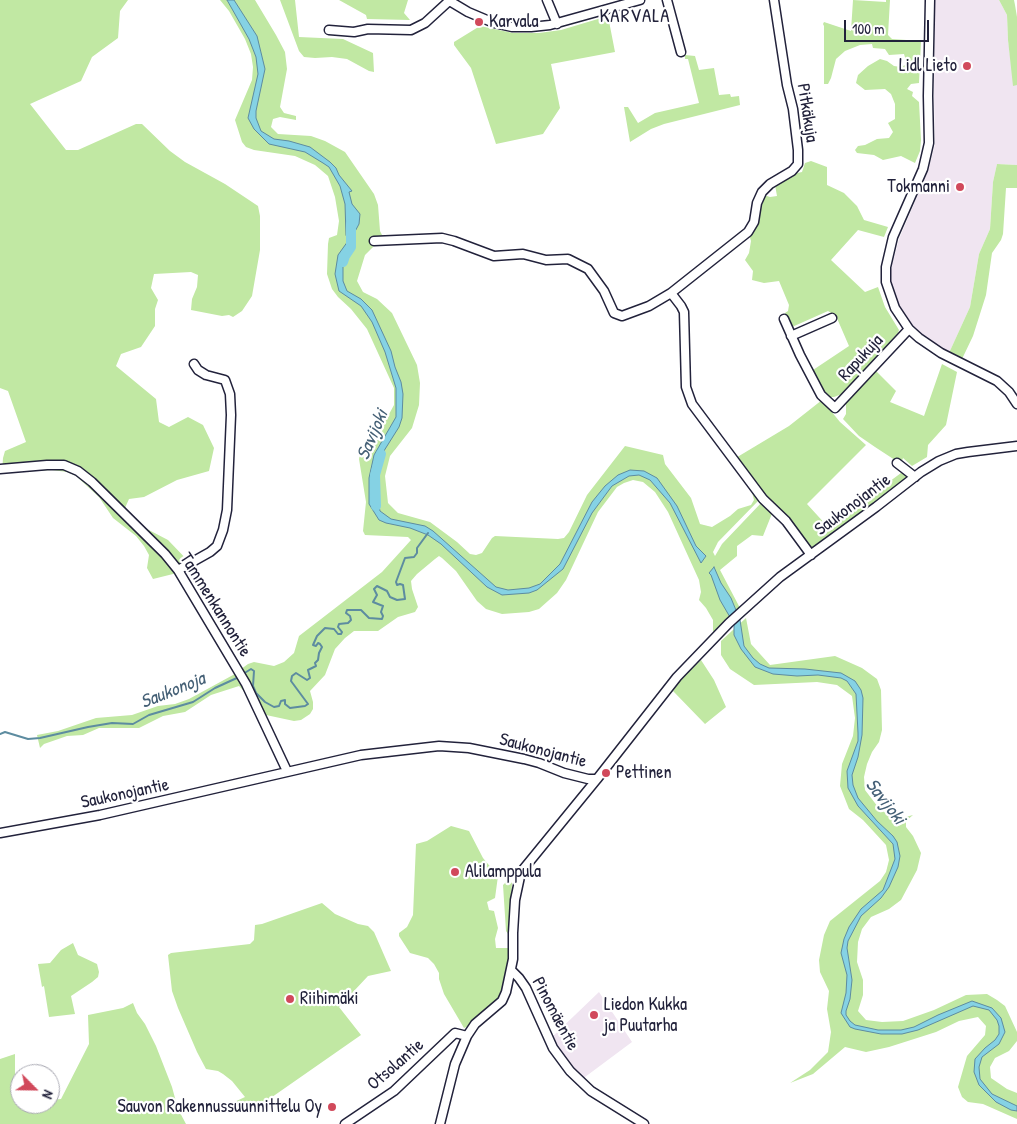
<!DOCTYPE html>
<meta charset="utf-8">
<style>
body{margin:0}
#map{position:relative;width:1017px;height:1124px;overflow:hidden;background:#fff;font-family:"Patrick Hand",sans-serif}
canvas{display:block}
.north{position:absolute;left:10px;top:1064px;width:50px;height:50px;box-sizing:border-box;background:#fff;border:1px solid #a7a7b1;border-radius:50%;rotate:113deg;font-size:14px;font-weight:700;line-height:20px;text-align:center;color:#22223b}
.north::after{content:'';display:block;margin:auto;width:18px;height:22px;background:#d1495b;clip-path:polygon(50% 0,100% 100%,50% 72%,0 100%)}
.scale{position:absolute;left:844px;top:20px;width:85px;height:22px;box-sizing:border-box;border:2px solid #22223b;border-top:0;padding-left:6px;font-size:15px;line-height:18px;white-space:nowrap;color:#22223b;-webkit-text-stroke:4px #fff;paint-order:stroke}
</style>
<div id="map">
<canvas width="1017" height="1124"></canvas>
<div class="north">N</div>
<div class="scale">100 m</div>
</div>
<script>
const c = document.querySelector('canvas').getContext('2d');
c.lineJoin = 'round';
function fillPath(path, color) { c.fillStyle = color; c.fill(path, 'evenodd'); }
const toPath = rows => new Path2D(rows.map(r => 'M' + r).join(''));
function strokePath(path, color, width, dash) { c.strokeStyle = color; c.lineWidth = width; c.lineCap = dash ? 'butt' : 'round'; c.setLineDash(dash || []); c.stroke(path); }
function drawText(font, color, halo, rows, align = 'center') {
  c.font = font + ' "Patrick Hand",sans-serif'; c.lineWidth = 4.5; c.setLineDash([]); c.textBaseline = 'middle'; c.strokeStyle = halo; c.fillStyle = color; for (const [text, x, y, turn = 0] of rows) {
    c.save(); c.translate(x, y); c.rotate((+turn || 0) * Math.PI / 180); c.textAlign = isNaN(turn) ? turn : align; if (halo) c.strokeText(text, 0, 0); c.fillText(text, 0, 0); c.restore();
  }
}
const built = toPath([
 [935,0,999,0,1007,15,1008,40,1013,78,1017,84,1017,165,997,164,993,182,990,229,979,254,970,307,949,353,921,335,913,327,898,306,893,293,891,281,891,269,899,239,928,171,935,144,934,97],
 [599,992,632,1042,581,1080,557,1049,551,1038]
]);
const green = toPath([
 [0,0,128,0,120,11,118,38,92,57,81,81,30,104,66,150,78,150,136,124,142,124,170,151,185,162,225,184,258,206,260,216,260,250,252,296,242,311,233,317,229,315,222,316,191,310,192,299,197,287,198,275,191,272,154,274,151,288,158,300,155,309,155,326,141,347,121,354,116,366,156,399,159,422,169,427,188,417,203,425,214,448,209,471,177,480,144,497,129,499,125,508,145,528,168,540,192,565,177,573,153,579,147,568,149,555,144,546,136,536,113,518,99,497,76,476,67,472,52,470,2,473,3,458,5,451,26,442,8,391,0,388],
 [220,0,255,0,276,35,285,52,287,69,280,107,284,113,296,116,296,120,280,117,273,119,271,127,278,134,311,136,325,141,345,152,374,194,378,205,380,231,382,235,392,238,393,243,375,245,365,255,357,281,363,292,377,299,392,313,417,365,420,383,419,405,412,428,390,456,385,476,388,503,398,513,430,522,457,542,470,554,476,555,482,553,492,538,495,536,558,539,564,538,569,532,587,495,625,446,663,455,665,464,691,498,700,524,712,527,730,516,738,509,751,505,754,500,752,492,753,490,760,499,718,542,713,552,715,556,722,544,762,502,773,511,763,536,752,535,737,546,737,556,720,570,740,608,713,632,713,620,706,608,699,600,701,592,699,580,668,512,655,492,643,482,633,480,624,483,617,487,598,512,566,580,557,593,539,609,529,612,502,614,486,609,477,601,456,571,442,558,439,556,435,559,417,574,411,581,412,589,418,607,415,612,398,617,378,631,354,631,345,638,335,649,325,675,310,691,313,702,313,709,310,714,301,720,294,721,266,715,239,686,211,695,185,712,163,716,139,728,99,728,83,735,67,736,44,744,40,748,37,735,58,731,96,718,132,715,158,706,175,704,189,699,233,675,248,664,254,662,274,666,284,662,294,653,299,636,382,572,411,540,408,537,365,535,363,531,366,502,359,459,361,449,365,442,376,432,388,416,394,405,394,388,367,329,351,309,338,297,332,289,327,274,328,244,329,238,337,235,339,221,335,197,328,176,315,165,295,156,254,150,246,147,242,142,235,120,252,80,253,67,251,54,245,39,229,11],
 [280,0,295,0,299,37,343,39,373,53,374,72,369,71,347,59,332,57,315,58,304,57,299,51],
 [339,0,408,0,404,13,410,20,367,19,366,15],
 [853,0,886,2,886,0,890,0,888,35,892,39,921,41,919,83,911,84,907,89,913,92,912,96,919,102,921,140,920,151,915,163,901,156,883,160,874,155,857,153,855,150,858,146,865,145,877,139,889,138,893,132,888,123,895,119,895,104,891,94,885,89,865,90,856,83,858,75,868,66,880,59,887,61,894,66,901,67,907,64,904,54,889,55,885,49,873,48,872,44,860,45,845,51,836,59,831,78,828,84,824,84,824,26,823,24,824,22,851,31],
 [999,0,1014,0,1015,5,1017,17,1017,85,1013,86,1008,40,1007,15],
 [608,16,615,52,551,64,560,108,543,134,496,144,471,68,454,45,454,42,480,26,513,33,539,33,561,30],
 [685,55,695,56,699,70,714,68,719,95,730,94,731,97,739,96,740,105,664,124,651,129,630,142,624,107,628,107,638,123,655,113,699,103,688,59,685,59],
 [811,161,827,167,827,185,844,193,857,206,864,220,888,227,884,237,858,230,831,260,865,292,878,287,885,307,899,330,898,333,842,394,834,397,829,397,825,393,813,370,849,346,836,316,828,311,792,327,785,313,788,311,789,305,779,281,764,283,752,280,753,271,745,260,749,253,751,241,749,234,764,195,770,197,777,196,775,185,793,174,802,172,805,163],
 [997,164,1017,165,1017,188,1006,188,1003,234,1001,240,992,253,986,295,973,336,962,359,949,353,970,307,979,254,990,229,993,182],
 [942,364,957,372,946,425,928,445,927,457,912,466,903,458,901,464,875,447,859,436,843,419,846,414,846,402,875,370,896,391,890,402,924,416],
 [822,400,840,422,866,445,807,504,828,527,901,473,907,475,907,478,906,481,810,551,767,501,734,459,789,426],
 [746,618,751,644,770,665,835,656,862,668,877,679,881,690,882,730,879,742,872,752,867,764,864,777,865,790,878,807,891,817,902,818,913,815,906,821,906,827,913,836,921,853,917,870,901,900,889,909,871,917,862,929,858,942,857,962,863,980,863,995,858,1011,866,1020,882,1022,903,1021,934,1010,966,995,987,994,997,1000,1005,1006,1017,1032,1017,1041,1009,1051,995,1058,990,1067,991,1078,1007,1089,1017,1093,1017,1119,983,1104,968,1102,962,1097,958,1087,967,1056,985,1035,986,1026,978,1017,959,1021,936,1032,889,1047,866,1052,845,1047,813,1074,790,1083,810,1070,828,1052,831,1032,827,1009,829,991,820,972,819,960,824,935,830,921,880,881,886,872,889,860,886,845,863,820,849,809,840,786,842,764,853,736,855,718,852,696,837,685,817,682,754,685,730,669,721,655,721,641],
 [701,660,714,680,726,707,705,724,673,691,682,678],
 [451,826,469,831,483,858,498,876,495,898,487,902,489,910,494,911,498,928,495,939,496,948,508,948,509,959,508,975,503,992,493,1004,480,1014,471,1025,464,1028,444,994,439,979,439,973,434,964,428,958,410,953,399,936,399,933,407,927,413,915,416,844,427,841],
 [508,880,512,883,509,935,506,931,503,885],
 [322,903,335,914,358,924,368,926,374,932,391,971,368,976,339,1007,361,1035,252,1111,245,1102,232,1106,230,1104,245,1097,232,1081,223,1074,218,1071,206,1069,197,1052,178,1008,172,991,168,955,171,953,250,944,254,940,255,925,262,924],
 [73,943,78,955,97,964,99,972,98,977,92,982,71,996,75,1014,49,1017,44,986,42,987,38,964,50,963,61,950],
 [133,1003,137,1013,145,1024,156,1046,172,1087,178,1109,186,1124,0,1124,0,1059,15,1054,15,1104,50,1104,50,1100,61,1099,89,1044,88,1015,123,1008]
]);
const water = toPath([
 [227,0,234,0,257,36,265,69,256,111,256,118,261,131,274,139,289,141,310,147,330,162,336,168,339,175,352,191,349,192,352,204,360,214,359,224,351,239,343,264,343,281,347,291,361,299,372,310,391,351,395,367,401,382,403,394,402,418,399,427,382,454,376,468,376,492,380,511,391,519,425,526,433,531,496,587,508,590,529,588,540,584,560,564,592,502,605,486,618,475,630,470,644,471,657,478,677,506,696,546,706,556,701,563,670,503,650,480,639,475,629,476,612,486,592,513,563,569,537,590,529,593,502,595,487,587,441,544,428,535,410,528,386,523,379,520,369,504,369,478,374,455,396,417,396,388,385,352,372,322,361,306,339,291,335,274,338,255,348,241,346,235,345,204,340,186,329,167,323,163,305,152,269,144,254,129,248,118,258,74,256,57,249,39,227,0],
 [714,567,721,583,731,598,740,620,744,646,753,658,760,664,769,668,805,669,841,673,855,681,861,690,863,698,862,735,858,757,852,775,853,785,858,798,877,821,893,836,897,842,900,856,898,867,889,887,881,898,861,916,848,941,847,948,852,980,850,999,846,1011,846,1015,850,1021,855,1025,878,1030,901,1030,914,1027,938,1015,972,1001,992,1008,1001,1018,1005,1032,999,1044,982,1057,979,1067,980,1079,992,1094,1017,1106,1017,1111,1011,1110,996,1102,979,1085,974,1072,975,1059,985,1048,995,1040,999,1034,999,1026,997,1020,989,1010,973,1006,918,1030,902,1034,881,1034,855,1029,850,1027,841,1013,846,993,847,975,841,953,844,939,849,927,861,909,883,890,895,859,893,844,858,806,848,788,847,771,858,741,858,733,856,694,847,681,841,678,818,675,797,676,773,674,755,667,741,649,734,635,734,624,720,600,711,575,709,573,714,567]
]);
const stream = toPath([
 [243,674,251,669,254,671,253,686,256,693,265,702,274,707,279,706,281,701,285,700,285,704,290,708,305,706,308,704,291,681,292,676,296,673,307,680,310,678,308,670,316,666,315,663,318,660,319,653,322,647,320,644,318,643,316,646,313,645,317,636,325,628,334,629,338,634,341,634,342,632,338,627,339,624,348,623,351,620,350,616,346,613,347,610,361,610,369,618,382,619,383,616,381,612,383,606,373,602,377,595,374,589,377,586,387,591,390,597,397,600,405,599,403,585,400,584,397,585,396,582,405,558,414,557,417,553,417,548,428,533],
 [0,734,5,732,28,739,40,738,88,727,112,723,133,724,149,715,193,702,215,688,239,677]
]);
const river = toPath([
 [343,262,345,256,351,247,351,224],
 [376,506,375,475,381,454]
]);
const minor = toPath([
 [448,0,468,12,494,23,512,27,531,27,550,25,640,0],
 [547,0,557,24],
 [667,0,681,52],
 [774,0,787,85,793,109,798,150,798,164,792,171,770,184,762,192,757,203,754,222,748,232,671,293,681,306,684,312,686,387,692,404,763,499,786,521,811,555],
 [930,0,928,96,929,143,923,169,893,237,886,267,886,282,895,308,909,329,919,338,941,353,997,381,1009,392,1017,404],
 [329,30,354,32,368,29,411,30,425,23,449,1],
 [374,241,442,238,454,241,494,256,523,254,546,260,568,259,588,269,604,291,614,313,622,316,649,306,671,293],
 [784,319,800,355,821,395,835,408,909,329],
 [791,336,832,318],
 [897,463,915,477],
 [0,469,47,465,64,465,78,471,92,482,165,554,178,570,246,684,287,771],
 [178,570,210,552,217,546,223,530,227,510,231,415,230,394,225,380,206,375,198,370,194,364],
 [0,833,100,815,361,755,439,746,469,748,524,759,539,763,564,773,588,779,597,779,677,677,729,623,780,577,876,507,921,472,939,461,956,454,968,452,1017,446],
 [512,971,519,978,526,988,553,1048,570,1071,591,1091,644,1124],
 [345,1124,394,1091,455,1033,467,1036],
 [440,1124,455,1064,467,1036,475,1024,502,1001,506,992,513,959,513,933,515,900,521,872,597,779]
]);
const markers = [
 [479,22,5,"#d1495b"],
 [967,66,5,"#d1495b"],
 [960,187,5,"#d1495b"],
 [606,773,5,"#d1495b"],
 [455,872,5,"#d1495b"],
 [290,999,5,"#d1495b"],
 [594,1015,5,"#d1495b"],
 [332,1107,5,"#d1495b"]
];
const poiNames = [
 ["Karvala",489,22],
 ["Lidl Lieto",957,66,"right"],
 ["Tokmanni",950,187,"right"],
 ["Pettinen",616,773],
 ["Alilamppula",465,872],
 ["Riihimäki",300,999],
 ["Liedon Kukka",604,1005],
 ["ja Puutarha",604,1026],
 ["Sauvon Rakennussuunnittelu Oy",322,1107,"right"]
];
const streetNames = [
 ["Pitkäkuja",807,113,81],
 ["Rapukuja",861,358,-47],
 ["Saukonojantie",853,505,-37],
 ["Tammenkannontie",215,605,58],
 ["Saukonojantie",543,751,15],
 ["Saukonojantie",125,794,-12],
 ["Pinomäentie",555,1014,62],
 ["Otsolantie",396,1065,-41]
];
const neighbourhoodNames = [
 ["KARVALA",635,17]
];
const waterNames = [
 ["Savijoki",373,435,-67],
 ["Saukonoja",173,691,-22],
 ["Savijoki",885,802,52]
];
fillPath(built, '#f0e5f1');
fillPath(green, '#c1e8a3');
fillPath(water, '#85d2e4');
strokePath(water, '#5d8ca0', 1);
strokePath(stream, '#5d8ca0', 2);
strokePath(river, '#85d2e4', 10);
strokePath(minor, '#22223b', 11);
strokePath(minor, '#fff', 8);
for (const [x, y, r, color] of markers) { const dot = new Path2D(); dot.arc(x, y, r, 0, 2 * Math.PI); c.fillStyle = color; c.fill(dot); strokePath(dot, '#fff', 2); }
drawText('18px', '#22223b', '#fff', poiNames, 'left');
drawText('18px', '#22223b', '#fff', streetNames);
c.letterSpacing = '1px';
drawText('19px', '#22223b', '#fff', neighbourhoodNames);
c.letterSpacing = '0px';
drawText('italic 19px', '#456076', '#fff', waterNames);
</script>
